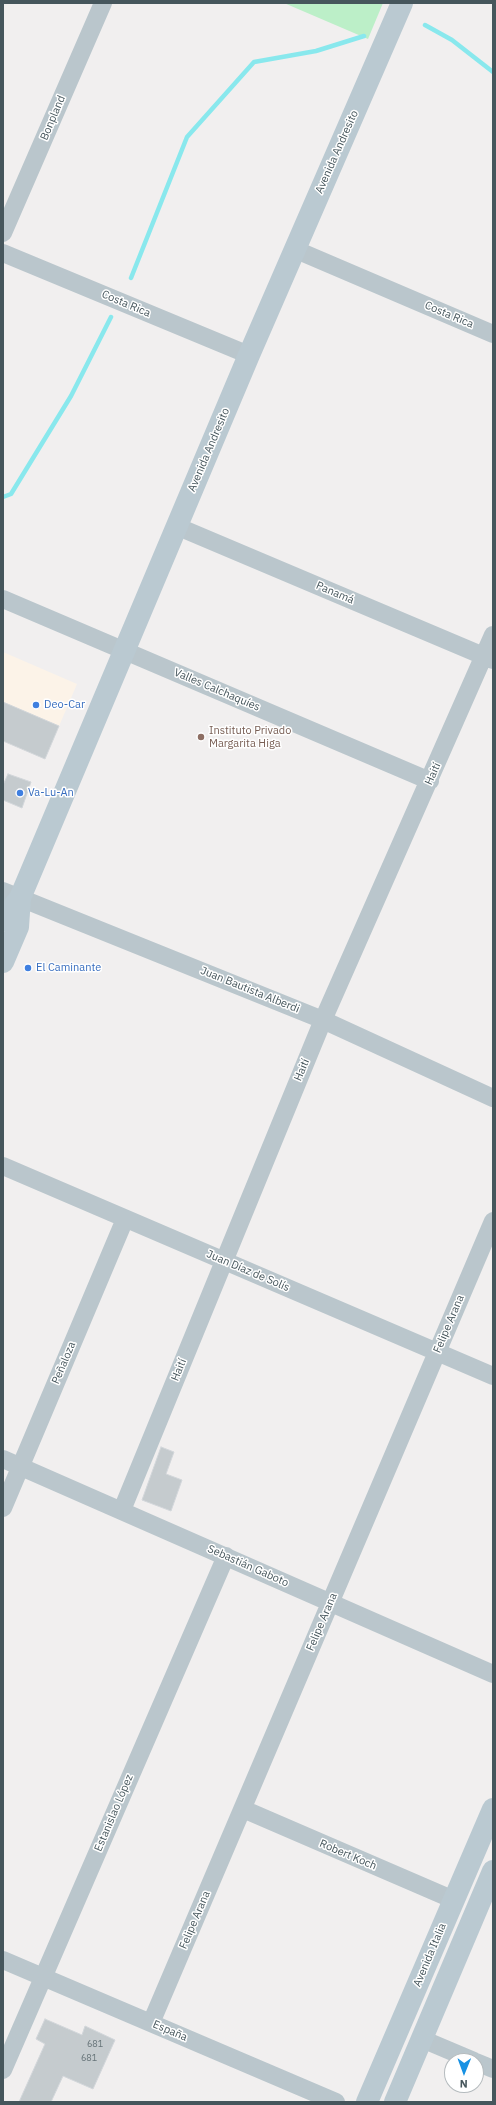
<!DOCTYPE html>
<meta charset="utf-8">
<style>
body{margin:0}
#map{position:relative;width:496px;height:2105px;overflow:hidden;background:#f1efef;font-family:"IBM Plex Sans",sans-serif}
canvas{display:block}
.frame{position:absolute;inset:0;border:4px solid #46565c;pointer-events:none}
.north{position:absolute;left:444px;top:2053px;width:40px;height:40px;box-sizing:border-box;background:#fff;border:1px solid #b5bbbe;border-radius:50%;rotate:181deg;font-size:11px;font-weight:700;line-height:16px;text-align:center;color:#46565c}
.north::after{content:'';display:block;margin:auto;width:14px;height:18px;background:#1791e3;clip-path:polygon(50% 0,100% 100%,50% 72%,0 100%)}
</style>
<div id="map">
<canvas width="496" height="2105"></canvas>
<div class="frame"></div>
<div class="north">N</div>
</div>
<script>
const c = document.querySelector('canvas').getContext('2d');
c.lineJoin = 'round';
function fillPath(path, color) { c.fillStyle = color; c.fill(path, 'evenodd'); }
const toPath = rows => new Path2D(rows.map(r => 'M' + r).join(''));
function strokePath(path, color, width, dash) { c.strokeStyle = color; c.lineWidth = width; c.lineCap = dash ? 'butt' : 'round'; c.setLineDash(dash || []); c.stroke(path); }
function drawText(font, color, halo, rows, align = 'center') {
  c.font = font + ' "IBM Plex Sans",sans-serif'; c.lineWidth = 3; c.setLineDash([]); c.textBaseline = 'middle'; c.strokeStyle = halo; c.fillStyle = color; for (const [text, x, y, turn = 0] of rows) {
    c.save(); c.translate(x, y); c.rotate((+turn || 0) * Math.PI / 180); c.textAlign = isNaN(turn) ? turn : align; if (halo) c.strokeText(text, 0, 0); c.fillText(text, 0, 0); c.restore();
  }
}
const commercial = toPath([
 [3,652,77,684,45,759,3,741]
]);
const green = toPath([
 [284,3,383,3,368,39]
]);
const stream = toPath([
 [425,25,452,40,493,72],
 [131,278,187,137,254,62,316,51,364,36],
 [3,497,11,494,71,396,111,317]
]);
const building = toPath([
 [3,702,59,726,45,759,3,741,3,702],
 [8,774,31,782,22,808,3,800,3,785,8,774],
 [161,1447,174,1452,166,1474,182,1480,171,1511,142,1500,161,1447],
 [45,2019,82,2035,85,2026,115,2040,93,2089,63,2076,51,2102,19,2102,45,2044,36,2039,45,2019]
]);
const street = toPath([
 [3,233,103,3],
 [294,249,493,334],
 [3,253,249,355],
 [176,526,493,660],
 [3,599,430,781],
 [3,891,323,1020,493,1098],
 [3,1166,493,1376],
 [3,1459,493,1674],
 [3,1508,125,1219],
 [122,1510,323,1020,493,635],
 [243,1809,454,1900],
 [3,1960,336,2102],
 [151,2023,493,1221],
 [422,2039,474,2061],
 [476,2062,493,2069],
 [3,2070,226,1556]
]);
const secondary = toPath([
 [3,920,20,898,249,355,402,3],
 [3,962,18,927,20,898],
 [367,2102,493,1809],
 [395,2102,493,1871]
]);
const markers = [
 [36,705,4,"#3f7fe0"],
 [201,737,4,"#8d6e63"],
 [20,793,4,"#3f7fe0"],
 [28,968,4,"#3f7fe0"]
];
const numberNames = [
 ["681",95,2044],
 ["681",89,2058]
];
const streetNames = [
 ["Bonpland",53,118,-67],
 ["Avenida Andresito",337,152,-66],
 ["Costa Rica",126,304,23],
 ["Costa Rica",449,315,23],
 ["Avenida Andresito",209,450,-67],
 ["Panamá",335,593,23],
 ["Valles Calchaquíes",217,690,23],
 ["Haití",433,774,-66],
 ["Juan Bautista Alberdi",250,990,22],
 ["Haití",302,1070,-67],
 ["Juan Díaz de Solís",248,1271,23],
 ["Felipe Arana",449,1324,-67],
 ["Peñaloza",64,1363,-67],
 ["Haití",179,1370,-68],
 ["Sebastián Gaboto",248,1566,24],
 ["Felipe Arana",322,1622,-67],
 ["Estanislao López",114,1813,-67],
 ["Robert Koch",348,1855,23],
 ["Felipe Arana",195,1920,-67],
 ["Avenida Italia",430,1955,-67],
 ["España",170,2031,23]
];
const shopNames = [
 ["Deo-Car",44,705],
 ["Va-Lu-An",28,793],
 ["El Caminante",36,968]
];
const educationNames = [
 ["Instituto Privado",209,731],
 ["Margarita Higa",209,744]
];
fillPath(commercial, '#fcf3e8');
fillPath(green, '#bcefc8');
strokePath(stream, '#89e8ed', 4.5);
fillPath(building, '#c5cbce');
strokePath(building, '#d2d6da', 1);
strokePath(street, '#bac6cc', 18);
strokePath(secondary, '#bac9d1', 22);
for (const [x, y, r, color] of markers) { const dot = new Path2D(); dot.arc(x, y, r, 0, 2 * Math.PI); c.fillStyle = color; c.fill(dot); strokePath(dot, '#fff', 1.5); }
drawText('9px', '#667378', null, numberNames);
drawText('11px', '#46565c', '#fff', streetNames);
drawText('11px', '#366cbe', '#fff', shopNames, 'left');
drawText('11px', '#785e54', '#fff', educationNames, 'left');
</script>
